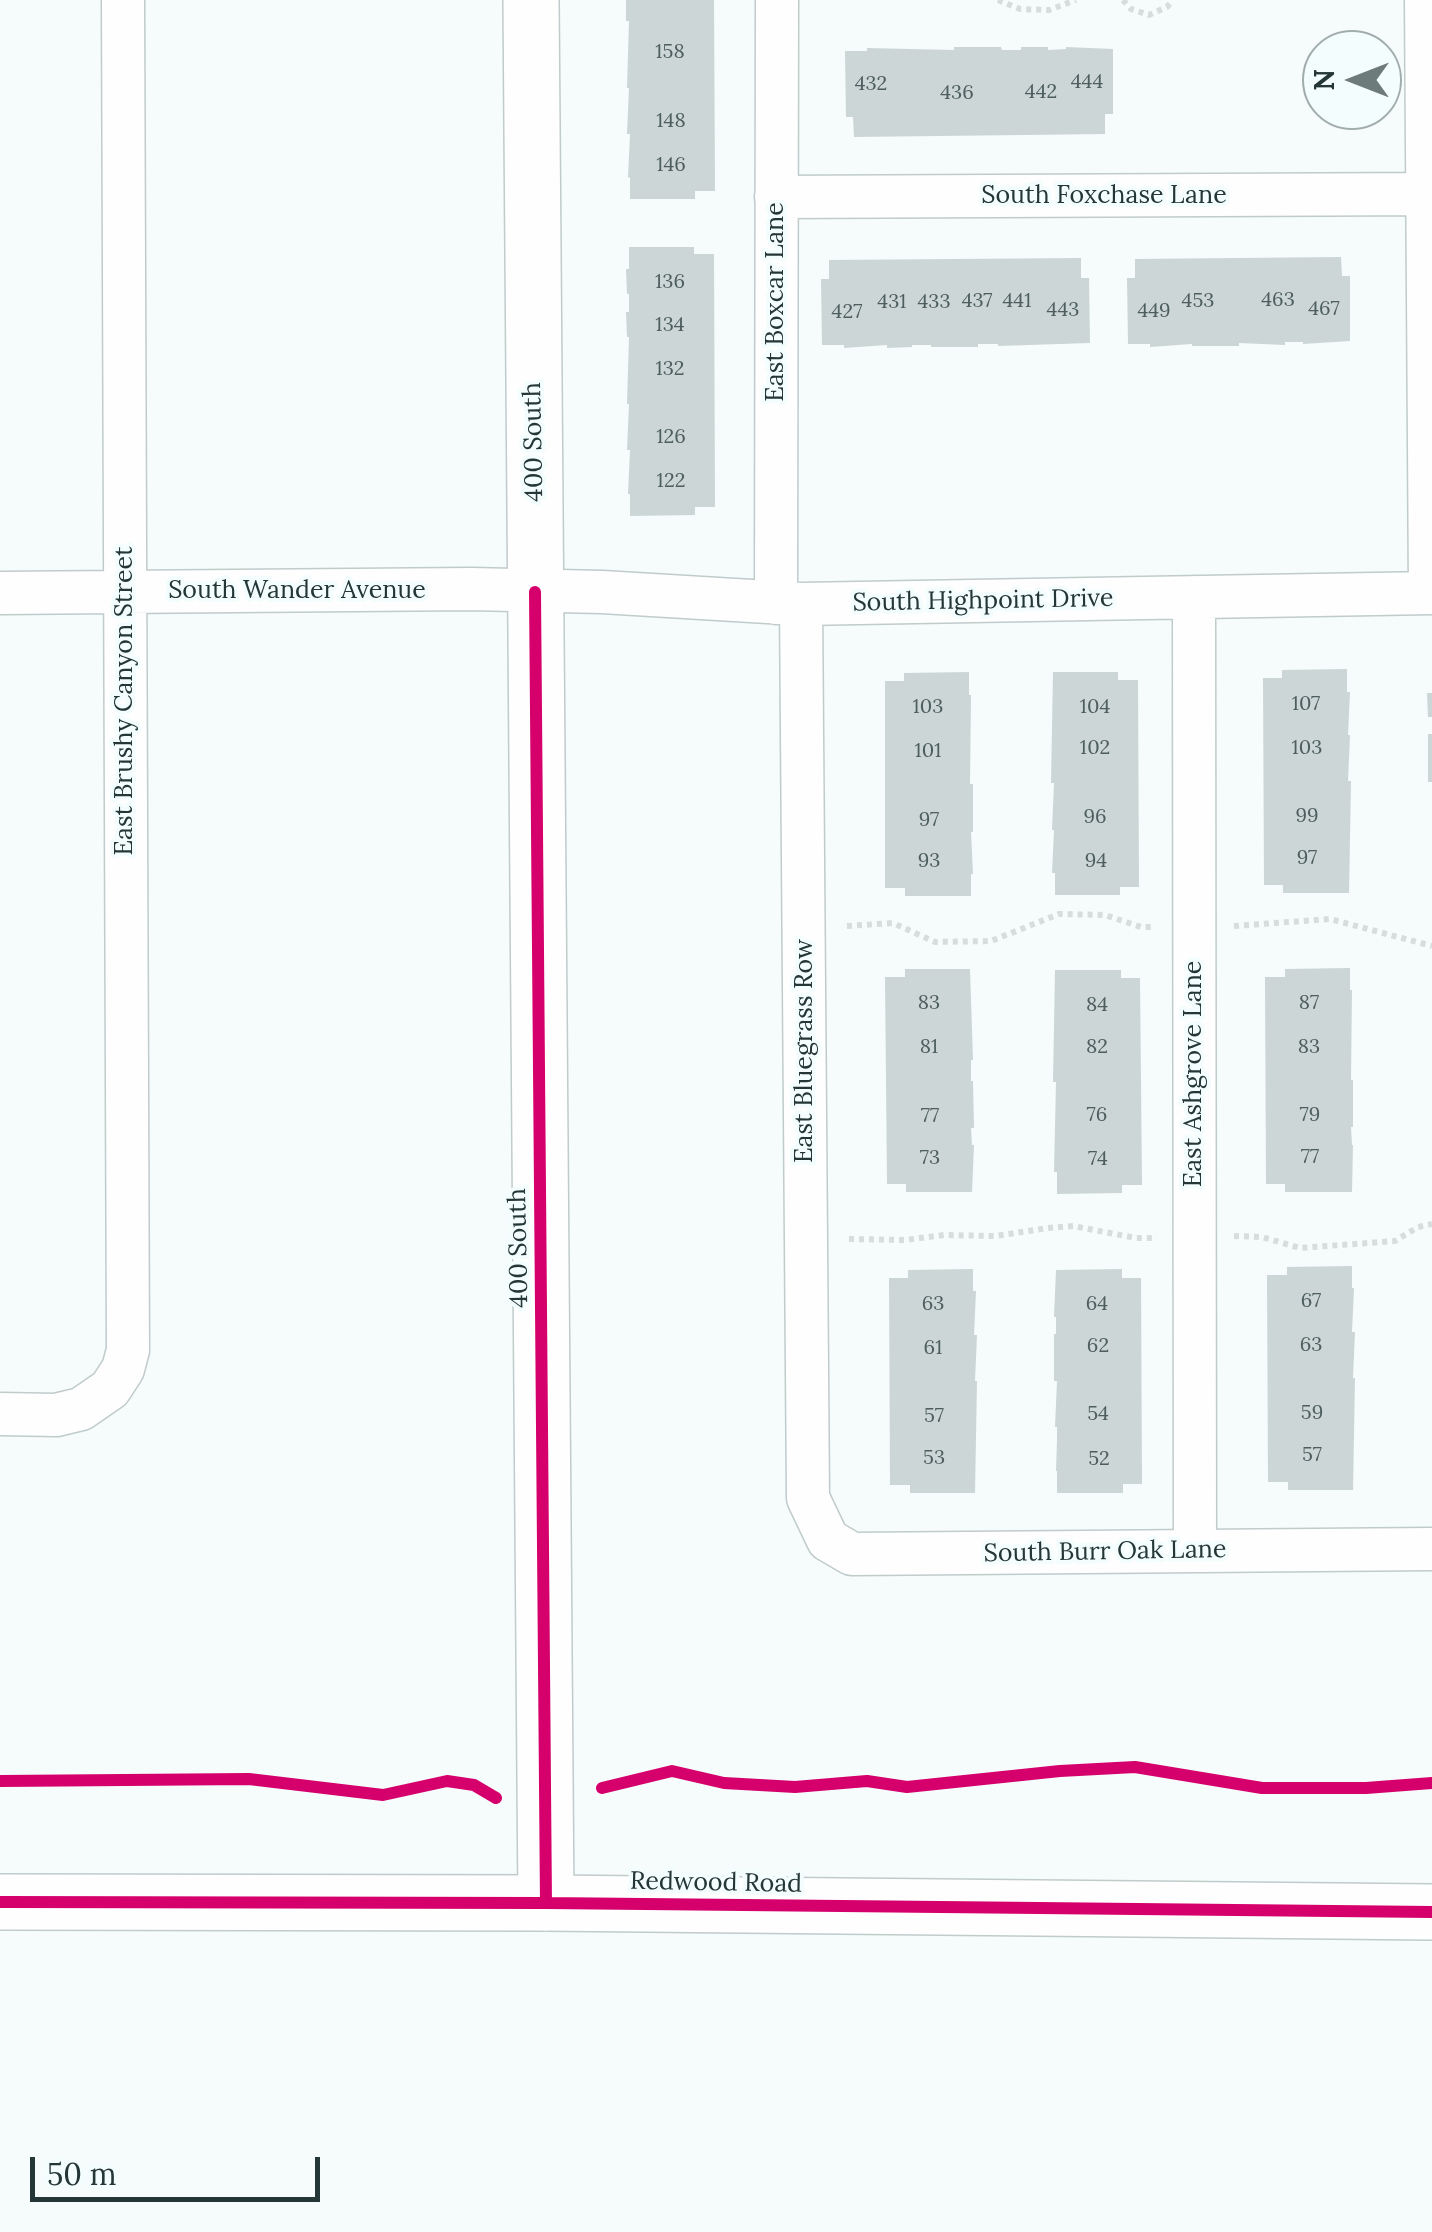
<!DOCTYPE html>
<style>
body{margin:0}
#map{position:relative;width:1432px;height:2232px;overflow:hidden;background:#f6fbfb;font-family:Lora,serif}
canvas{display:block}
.north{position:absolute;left:1302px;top:30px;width:100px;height:100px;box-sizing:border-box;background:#f4fdfd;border:2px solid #a1adad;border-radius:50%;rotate:270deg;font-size:28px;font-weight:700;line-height:40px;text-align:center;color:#243636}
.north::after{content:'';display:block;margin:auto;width:35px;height:45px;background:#6e7b7b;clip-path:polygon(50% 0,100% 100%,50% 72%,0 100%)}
.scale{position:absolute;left:30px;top:2157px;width:290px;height:45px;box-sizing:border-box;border:5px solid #243636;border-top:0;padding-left:12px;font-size:30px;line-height:35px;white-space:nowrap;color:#243636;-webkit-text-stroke:8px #f4fdfd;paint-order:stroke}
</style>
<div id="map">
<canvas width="1432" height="2232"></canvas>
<div class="north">N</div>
<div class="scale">50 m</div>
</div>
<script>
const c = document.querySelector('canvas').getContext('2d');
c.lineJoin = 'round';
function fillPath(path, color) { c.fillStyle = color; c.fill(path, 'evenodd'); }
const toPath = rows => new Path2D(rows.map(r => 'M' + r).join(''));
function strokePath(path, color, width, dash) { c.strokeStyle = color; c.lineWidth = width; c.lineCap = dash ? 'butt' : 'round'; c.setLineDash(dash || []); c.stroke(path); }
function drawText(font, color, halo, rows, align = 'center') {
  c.font = font + ' Lora,serif'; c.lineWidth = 8; c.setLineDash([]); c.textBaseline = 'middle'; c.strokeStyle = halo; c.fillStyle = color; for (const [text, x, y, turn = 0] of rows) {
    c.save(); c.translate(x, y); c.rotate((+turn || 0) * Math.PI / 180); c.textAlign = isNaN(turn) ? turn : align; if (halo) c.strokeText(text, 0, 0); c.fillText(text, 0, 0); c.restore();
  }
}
const building = toPath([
 [626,0,714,0,715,191,695,191,695,199,630,199,630,177,628,178,630,134,627,134,629,88,627,88,629,21,626,21],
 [954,47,1001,47,1002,50,1021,50,1021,47,1048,47,1048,50,1066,49,1066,47,1113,49,1113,114,1105,114,1105,134,854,137,853,117,846,117,845,51,867,51,867,48,954,50],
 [629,247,694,247,694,254,714,254,715,507,695,507,695,515,630,516,630,494,628,494,630,450,627,450,629,404,627,404,629,337,627,337,626,312,629,312,629,294,627,294,626,269,629,269],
 [1341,257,1342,276,1350,276,1350,341,1303,344,1303,342,1285,342,1285,345,1239,343,1239,346,1192,346,1192,344,1150,347,1150,344,1128,344,1127,278,1135,278,1135,259],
 [1081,258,1081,278,1089,278,1090,343,998,346,998,344,978,344,978,347,931,347,931,345,912,345,912,347,887,348,887,345,844,348,844,345,822,345,821,279,829,279,829,260],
 [1347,669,1347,692,1350,692,1348,735,1350,735,1348,781,1351,781,1349,893,1283,893,1283,885,1264,885,1263,678,1282,678,1282,670],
 [969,672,969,695,971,695,970,784,973,784,973,832,971,832,973,874,971,874,971,896,905,896,905,888,885,888,885,681,904,681,904,673],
 [1053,672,1118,672,1118,680,1138,680,1139,887,1120,887,1120,895,1055,895,1055,873,1052,873,1054,830,1052,830,1054,783,1051,783],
 [1427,693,1432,693,1432,717,1428,717],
 [1428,734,1432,734,1432,782,1428,782],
 [1350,968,1350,990,1352,990,1351,1080,1353,1080,1353,1127,1351,1127,1352,1145,1353,1145,1352,1192,1285,1192,1285,1184,1266,1184,1265,977,1285,977,1285,969],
 [905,969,970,969,973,1060,971,1060,971,1081,973,1081,974,1128,971,1128,972,1145,974,1145,972,1192,906,1192,906,1184,887,1184,885,977,905,977],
 [1055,970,1121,970,1121,978,1140,978,1142,1185,1122,1185,1122,1193,1057,1194,1057,1172,1054,1172,1056,1082,1053,1082],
 [1352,1266,1352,1288,1354,1288,1352,1332,1355,1332,1353,1378,1355,1378,1353,1490,1288,1490,1288,1482,1268,1482,1267,1275,1287,1275,1287,1267],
 [973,1269,973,1291,976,1291,974,1335,977,1335,975,1381,977,1381,975,1493,910,1493,910,1485,890,1485,889,1278,908,1278,908,1270],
 [1122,1269,1122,1278,1141,1278,1142,1484,1123,1484,1123,1493,1057,1493,1057,1471,1056,1471,1057,1440,1057,1427,1055,1427,1057,1381,1054,1381,1054,1334,1056,1334,1056,1317,1054,1317,1056,1270]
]);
const path = toPath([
 [998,0,1020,9,1049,10,1076,0],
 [1123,0,1131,9,1149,15,1167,7,1173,0],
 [847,926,893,923,935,942,991,941,1059,914,1105,915,1141,927,1154,927],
 [1234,926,1330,919,1432,946],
 [1234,1236,1262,1237,1300,1248,1395,1241,1418,1227,1432,1224],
 [849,1239,905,1240,944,1235,995,1236,1048,1228,1073,1226,1136,1238,1157,1238]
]);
const street = toPath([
 [1426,0,1430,593],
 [776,197,1432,194],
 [0,593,471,589,602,592,801,604,1432,593],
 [1194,597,1195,1551],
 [776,603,777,0],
 [801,604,808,1498,828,1540,852,1554,1432,1549],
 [0,1414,56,1415,81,1409,110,1389,123,1369,128,1350,123,0]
]);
const secondary = toPath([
 [531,0,546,1903]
]);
const primary = toPath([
 [0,1902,546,1903,1432,1912]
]);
const cycleway = toPath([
 [535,592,546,1903],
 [0,1781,249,1779,383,1795,447,1781,474,1785,496,1798],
 [602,1788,672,1771,724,1783,795,1787,867,1781,907,1787,1060,1771,1135,1767,1262,1788,1366,1788,1432,1783],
 [0,1902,546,1903,1432,1912]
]);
const numberNames = [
 ["158",670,52],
 ["444",1087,82],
 ["432",871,84],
 ["442",1041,92],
 ["436",957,93],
 ["148",671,121],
 ["146",671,165],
 ["136",670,282],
 ["463",1278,300],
 ["437",977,301],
 ["441",1017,301],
 ["453",1198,301],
 ["431",892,302],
 ["433",934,302],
 ["467",1324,309],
 ["443",1063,310],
 ["449",1154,311],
 ["427",847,312],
 ["134",670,325],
 ["132",670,369],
 ["126",671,437],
 ["122",671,481],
 ["107",1306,704],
 ["103",928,707],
 ["104",1095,707],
 ["102",1095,748],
 ["103",1307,748],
 ["101",928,751],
 ["99",1307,816],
 ["96",1095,817],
 ["97",929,820],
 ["97",1307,858],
 ["93",929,861],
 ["94",1096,861],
 ["83",929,1003],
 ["87",1309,1003],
 ["84",1097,1005],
 ["81",929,1047],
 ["82",1097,1047],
 ["83",1309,1047],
 ["76",1097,1115],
 ["79",1310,1115],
 ["77",930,1116],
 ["77",1310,1157],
 ["73",930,1158],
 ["74",1098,1159],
 ["67",1311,1301],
 ["63",933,1304],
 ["64",1097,1304],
 ["63",1311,1345],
 ["62",1098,1346],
 ["61",933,1348],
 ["59",1312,1413],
 ["54",1098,1414],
 ["57",934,1416],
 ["57",1312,1455],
 ["53",934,1458],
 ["52",1099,1459]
];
const streetNames = [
 ["South Foxchase Lane",1104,196],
 ["East Boxcar Lane",776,302,-90],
 ["400 South",534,442,-91],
 ["South Wander Avenue",297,591],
 ["South Highpoint Drive",983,601,-1],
 ["East Brushy Canyon Street",125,701,-90],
 ["East Bluegrass Row",805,1051,-90],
 ["East Ashgrove Lane",1194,1074,-90],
 ["400 South",519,1248,-91],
 ["South Burr Oak Lane",1105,1552,-1],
 ["Redwood Road",716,1883,1]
];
fillPath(building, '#ccd6d6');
strokePath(street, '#c0cbcb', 45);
strokePath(secondary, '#c0cbcb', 58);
strokePath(primary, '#c0cbcb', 58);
strokePath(path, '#d9dcdc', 6, [5, 5]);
strokePath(street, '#fefefe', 42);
strokePath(secondary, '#fefefe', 55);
strokePath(primary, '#fefefe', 55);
strokePath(cycleway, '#d6006c', 12);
drawText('20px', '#4e5e5e', null, numberNames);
drawText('25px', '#243636', '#f4fdfd', streetNames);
</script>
